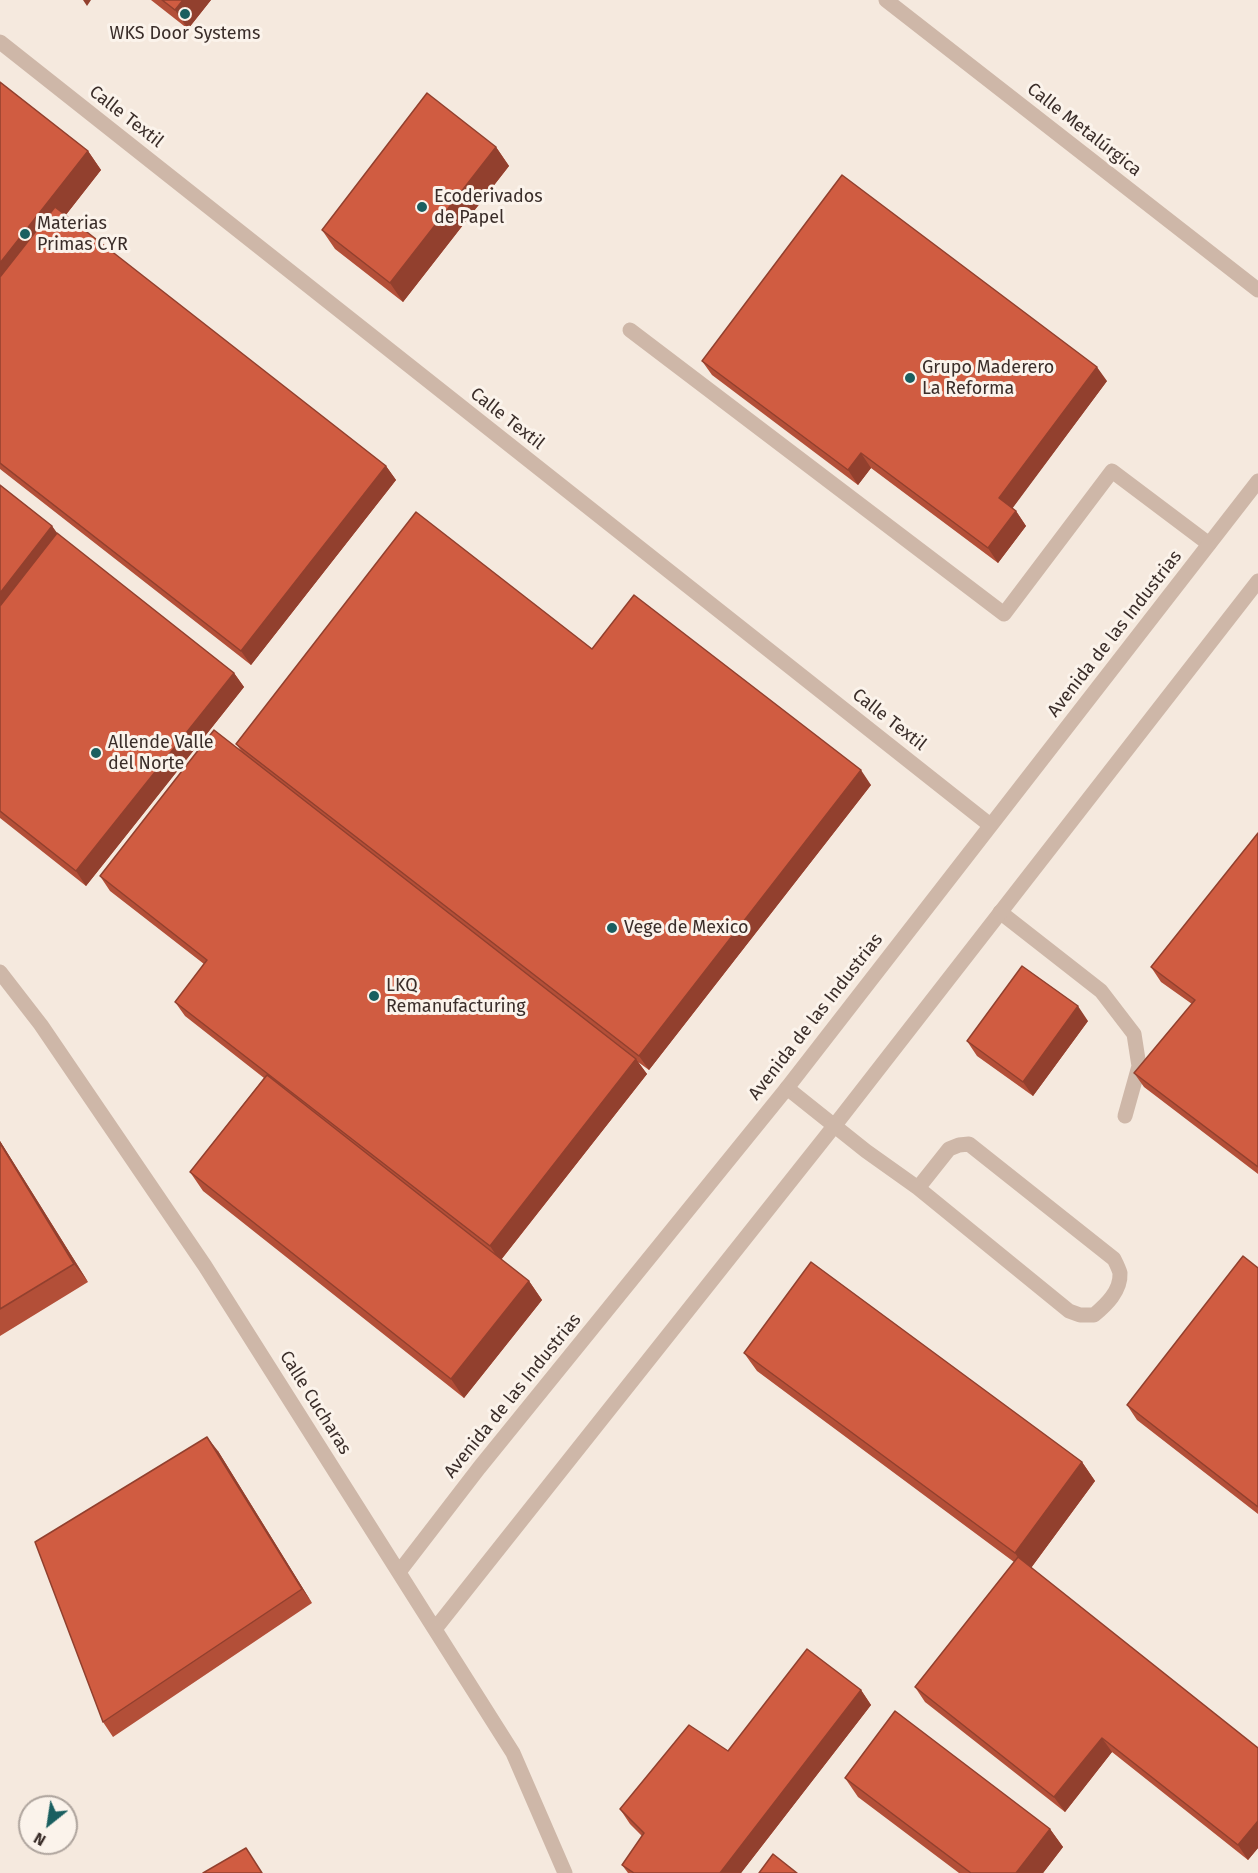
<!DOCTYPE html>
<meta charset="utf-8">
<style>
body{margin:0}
#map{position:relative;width:1258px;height:1873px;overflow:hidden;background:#f5e9de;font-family:"Fira Sans",sans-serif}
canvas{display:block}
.north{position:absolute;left:18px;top:1795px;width:60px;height:60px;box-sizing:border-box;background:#fbf3eb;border:2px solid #aea49d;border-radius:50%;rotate:210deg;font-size:16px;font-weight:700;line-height:24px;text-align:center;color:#3a2d29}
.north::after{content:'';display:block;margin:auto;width:21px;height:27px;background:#1a5f60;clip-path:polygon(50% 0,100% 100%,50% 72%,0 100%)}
</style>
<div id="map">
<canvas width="1258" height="1873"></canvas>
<div class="north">N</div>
</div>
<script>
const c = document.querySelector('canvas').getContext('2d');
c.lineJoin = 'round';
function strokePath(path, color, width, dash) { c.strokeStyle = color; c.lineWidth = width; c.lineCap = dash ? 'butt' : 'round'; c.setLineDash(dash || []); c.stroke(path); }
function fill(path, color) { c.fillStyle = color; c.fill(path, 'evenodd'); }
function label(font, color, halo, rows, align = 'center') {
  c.font = font + ' "Fira Sans",sans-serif'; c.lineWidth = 6; c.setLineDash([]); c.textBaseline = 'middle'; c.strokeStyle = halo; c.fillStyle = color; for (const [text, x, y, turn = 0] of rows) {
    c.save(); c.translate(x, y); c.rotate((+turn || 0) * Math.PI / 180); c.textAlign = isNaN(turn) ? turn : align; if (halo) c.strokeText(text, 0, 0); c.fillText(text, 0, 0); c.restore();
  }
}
strokePath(new Path2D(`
 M630,330l374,284 108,-143 97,73
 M1000,912l101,79 33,43 5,32 -14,50
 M787,1088l79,63 52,37 151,123 11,4h14c12,-10 27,-24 26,-42 -1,-4 -4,-10 -6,-14l-145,-115 -10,1 -10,4 -31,39`), '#ceb7a8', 15);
strokePath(new Path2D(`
 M886,0l372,290
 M0,42l990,783
 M0,972l41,53 164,241 308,487 52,120
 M399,1572l80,-104 308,-380 471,-607
 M435,1629l400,-504 423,-544`), '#ceb7a8', 15);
fill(new Path2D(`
 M151,0h60l-23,29z
 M0,82l88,69 13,19 -36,46 321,250 10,14 -145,185 -251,-196z
 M496,147l13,19 -106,136 -68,-53 -13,-19z
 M702,361l405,20 -95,127 4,3 10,15 -28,37 -127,-95 -13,17 -146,-110z
 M0,485l52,41 5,8 177,139 10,14 -158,199 -86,-68z
 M592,649l279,136 -222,285 -11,-8 9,12 -146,186 28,21 13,19 -78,98 -261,-207 -13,-19 74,-94 -79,-62 -10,-14 29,-38 -94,-73 -10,-15 142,-124 -6,-8z
 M1258,833v341l-114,-87 -10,-14 58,-69 -31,-22 -10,-15z
 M1088,1021l-55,75 -56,-40 -10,-15z
 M0,1141l88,141 -88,54z
 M1258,1268v246l-121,-94 -10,-15z
 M744,1353l338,109 13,19 -64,87 227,180v100l-10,12 -136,-108 -47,60 -140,-110 -10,-15 99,-125 -257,-191z
 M218,1451l94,152 -199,134 -10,-15z
 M861,1690l10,15 -130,168h-113l-6,-8 20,-29 -12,-12 -10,-15 108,-58z
 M845,1778l205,51 13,18 -20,26h-84l-101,-76z`), '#b34f38');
fill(new Path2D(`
 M83,0h8l-4,6z
 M183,0h28l-23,29 -13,-19z
 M496,147l13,19 -106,136 -13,-19z
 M88,151l13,19 -101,129v-36z
 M1097,367l10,14 -98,132 -10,-15z
 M861,453l10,15 -13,17 -10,-15z
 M386,466l10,14 -145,185 -10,-14z
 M1016,511l10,15 -28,37 -10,-15z
 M52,526l11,15 -63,79v-27z
 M234,673l10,14 -158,199 -10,-15z
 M861,770l10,15 -222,285 -10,-14z
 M1078,1006l10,15 -55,75 -10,-14z
 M636,1059l11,15 -147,187 -10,-15z
 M0,1141l88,141 -14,-18 -74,-121z
 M529,1281l13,19 -78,98 -13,-19z
 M207,1437l11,14 94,152 -10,-14z
 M1082,1462l13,19 -67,91 -13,-19z
 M861,1690l10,15 -130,168h-21z
 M1102,1738l10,14 -47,60 -11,-15z
 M1258,1821v27l-10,12 -10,-15z
 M1050,1829l13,18 -20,26h-27z`), '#92402e');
const building = new Path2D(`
 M162,0h21l-8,10z
 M0,82l88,69 -88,112z
 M427,93l69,54 -106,136 -68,-53z
 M842,175l255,192 -98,131 17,13 -28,37 -127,-95 -13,17 -146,-109z
 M55,207l331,259 -145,185 -241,-188v-186z
 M0,485l52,41 -52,67z
 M416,512l176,137 42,-54 227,175 -222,286 -403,-312z
 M57,533l177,140 -158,198 -76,-60v-205z
 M214,730l422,329 -146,187 -315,-244 32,-42 -107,-84z
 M1258,833v334l-124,-94 61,-73 -44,-33z
 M1022,966l56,40 -55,76 -56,-41z
 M267,1075l262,206 -78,98 -261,-207z
 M0,1143l74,121 -74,45z
 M1243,1256l15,12v239l-131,-102z
 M811,1262l271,200 -67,91 -271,-200z
 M207,1437l95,152 -199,133 -68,-180z
 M1018,1557l240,191v73l-20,24 -136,-107 -48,59 -139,-110z
 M807,1649l54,41 -141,183h-86l-12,-8 22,-32 -24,-24 69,-84 39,26z
 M895,1711l155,118 -34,44h-45l-126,-95z
 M246,1848l16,25h-59z
 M773,1854l24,19h-38z`);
fill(building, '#d05c41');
strokePath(building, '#92402e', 1.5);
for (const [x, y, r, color] of [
 [185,14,6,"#1a5f60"],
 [422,207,6,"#1a5f60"],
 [25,234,6,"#1a5f60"],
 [910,378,6,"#1a5f60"],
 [96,753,6,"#1a5f60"],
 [612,928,6,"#1a5f60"],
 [374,996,6,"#1a5f60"]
]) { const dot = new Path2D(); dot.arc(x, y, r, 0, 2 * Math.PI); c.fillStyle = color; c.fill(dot); strokePath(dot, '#fbf3eb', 2); }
label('18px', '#3a2d29', '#fbf3eb', [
 ["WKS Door Systems",185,34,"center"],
 ["Ecoderivados",434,197],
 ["de Papel",434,218],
 ["Materias",37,224],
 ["Primas CYR",37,245],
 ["Grupo Maderero",922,368],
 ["La Reforma",922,389],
 ["Allende Valle",108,743],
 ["del Norte",108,764],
 ["Vege de Mexico",624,928],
 ["LKQ",386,986],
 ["Remanufacturing",386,1007]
], 'left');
label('18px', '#3a2d29', '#fbf3eb', [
 ["Calle Textil",126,117,38],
 ["Calle Metalúrgica",1084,130,38],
 ["Calle Textil",507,419,38],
 ["Avenida de las Industrias",1115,634,-52],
 ["Calle Textil",889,720,38],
 ["Avenida de las Industrias",816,1017,-52],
 ["Avenida de las Industrias",513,1396,-51],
 ["Calle Cucharas",315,1403,58]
]);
</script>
